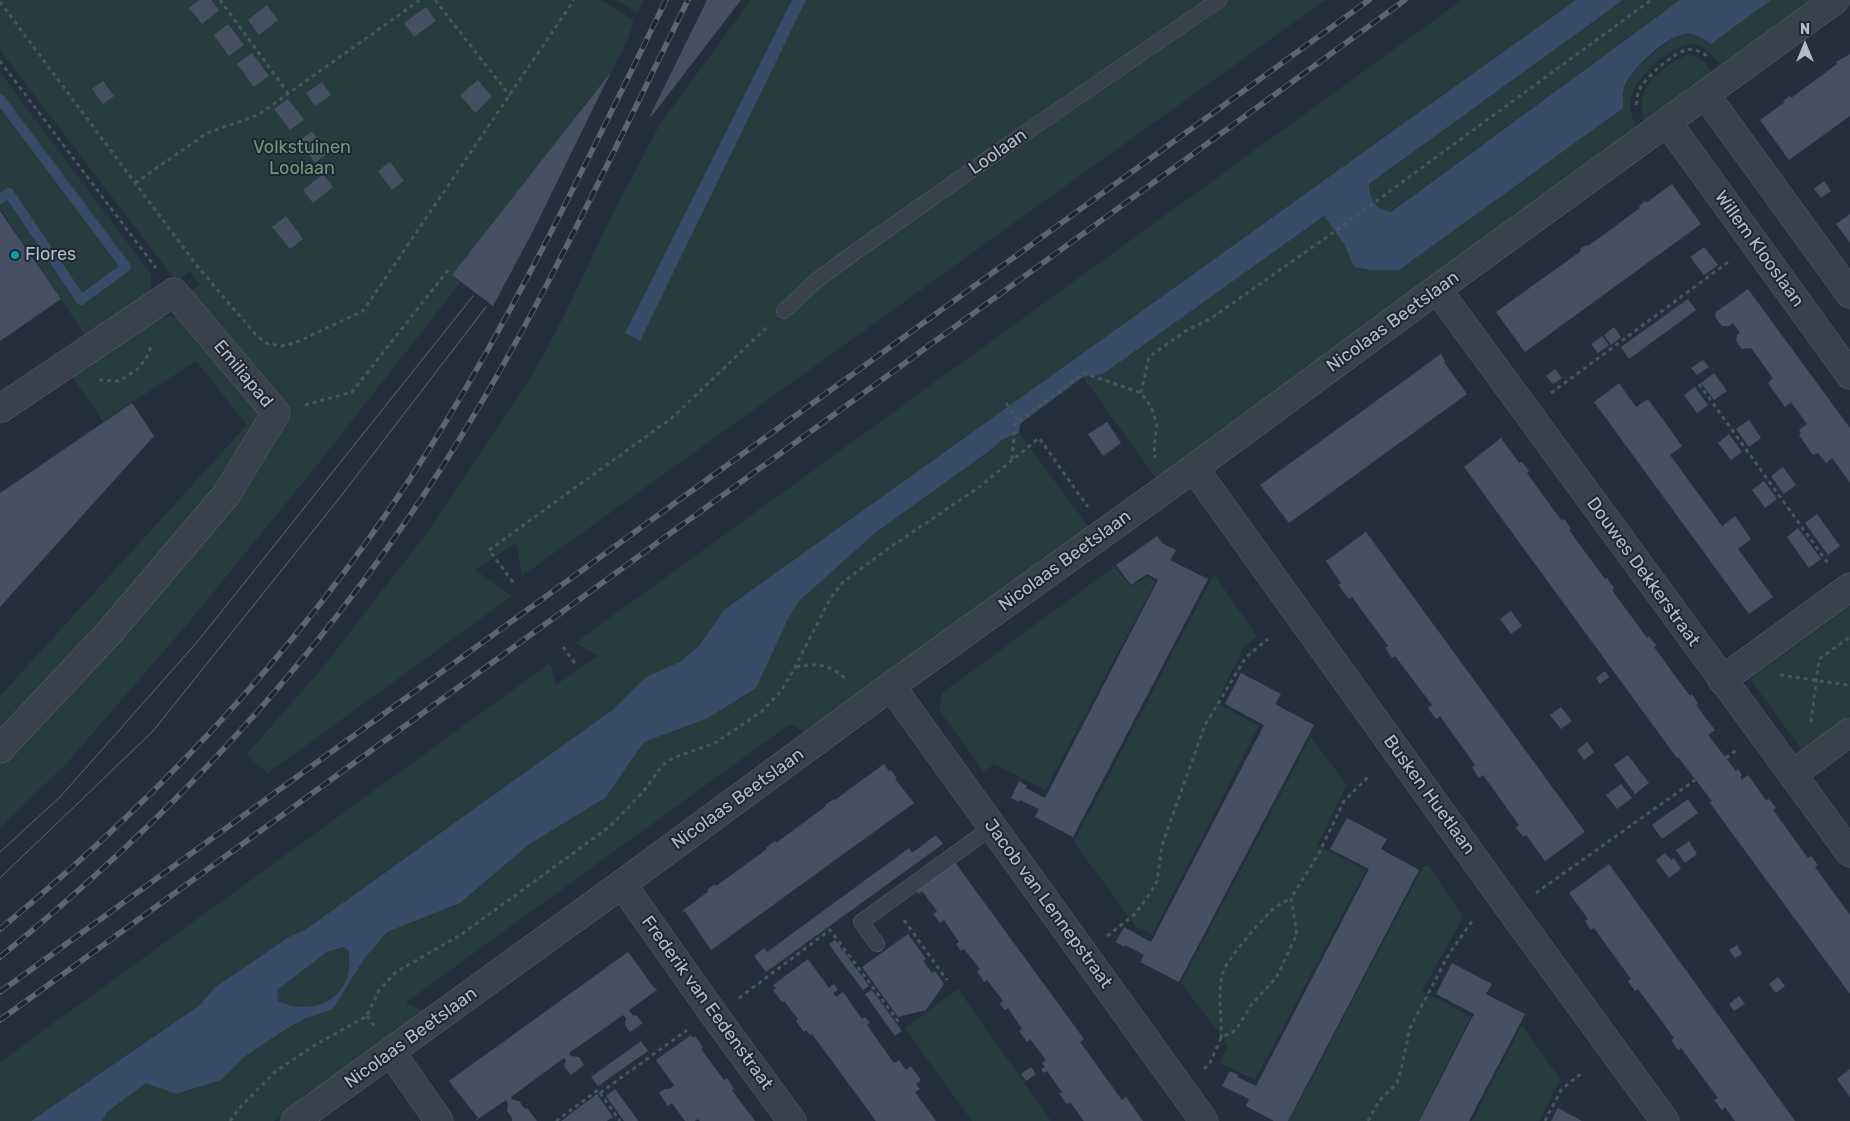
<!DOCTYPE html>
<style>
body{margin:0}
#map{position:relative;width:1850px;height:1121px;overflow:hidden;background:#242f3e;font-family:Rubik,sans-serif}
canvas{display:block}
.north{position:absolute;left:1780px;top:20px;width:50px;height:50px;-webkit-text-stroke:4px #1d2633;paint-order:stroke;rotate:0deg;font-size:14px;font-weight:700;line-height:20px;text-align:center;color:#b4bcc9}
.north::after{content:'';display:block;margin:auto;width:18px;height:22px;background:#b4bcc9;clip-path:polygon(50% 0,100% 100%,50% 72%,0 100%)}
</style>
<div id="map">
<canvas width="1850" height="1121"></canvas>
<div class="north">N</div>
</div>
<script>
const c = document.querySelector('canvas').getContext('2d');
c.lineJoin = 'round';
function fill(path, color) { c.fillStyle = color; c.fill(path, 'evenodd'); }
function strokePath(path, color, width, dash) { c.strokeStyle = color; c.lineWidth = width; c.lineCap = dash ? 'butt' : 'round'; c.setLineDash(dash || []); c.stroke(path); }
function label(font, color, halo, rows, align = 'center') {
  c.font = font + ' Rubik,sans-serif'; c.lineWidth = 4; c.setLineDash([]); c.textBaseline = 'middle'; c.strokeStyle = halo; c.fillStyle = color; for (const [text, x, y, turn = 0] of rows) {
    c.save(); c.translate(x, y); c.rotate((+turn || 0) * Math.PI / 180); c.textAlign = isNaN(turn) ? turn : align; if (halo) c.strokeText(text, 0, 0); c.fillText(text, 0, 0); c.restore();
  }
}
fill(new Path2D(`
 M0,0h600l34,20 -5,17 -16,32 -160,206 8,7 -147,187 -125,153 -122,141 -67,65v-72l231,-260 59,-77 -104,-124 14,-10 -10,-13 -14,9 -176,-231z
 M616,0h28l-7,13z
 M751,0h41l-167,333 15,7 166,-340h519l-803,576 -6,-33 -41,27 37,26 -244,177 -22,-18 77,-88 106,-137 104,-156 31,-58 46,-97 50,-95z
 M1462,0h114l-852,610 -25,36 -19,17 -34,14 -35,34 -306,219 -16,7 -75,51 -14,17 -169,116h-31v-59l550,-399 6,22 41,-29 -22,-13z
 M1623,0h57l-290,212c-17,-4 -19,-12 -21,-28z
 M1771,0h45l-92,68c-8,-8 -16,-20 -27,-23 -23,-5 -60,31 -66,52 -3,12 2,23 7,34l-480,350 -75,-104 20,-3 222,-159 19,29 10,23 18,3 251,-172c2,-25 20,-37 39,-51 6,-5 13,-11 20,-13 11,-2 21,4 29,10z
 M1687,55c14,-1 20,10 27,20l-68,49c-9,-26 -3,-39 18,-55 7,-6 14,-10 23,-14z
 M0,72l151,202v11l-2,10 -62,43 -87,-130z
 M171,316l18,9 78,89 -16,14v9l-19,35 -232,265v-41l247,-271 -51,-64 -93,60 -33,-47 84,-55z
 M1019,433l72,97 -281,204 -20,-10 -385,279 22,9 -153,109h-172l5,-9 39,-29 30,11 45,-14 23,-23 39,-26 21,-12 29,-10 31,-50 23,-27 73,-29 68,-58 77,-47 39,-56 64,-24 48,-30 32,-69 10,-17 77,-69 114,-82 14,-12z
 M1115,566l15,21 17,-11 9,5 -111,209 -51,-26 -10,8 -45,-62 3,-17z
 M1214,574l43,62 -13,11 -28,56 43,23 -107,209 -16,-8 -62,-85z
 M1850,606v109l-48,35 -52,-71z
 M1311,737l36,48 -30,61 49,24 -111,210 -35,-17 8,-18 -47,-62z
 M1428,864l35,53 -41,74 49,25 -53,105h-129l134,-254z
 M344,947l5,4c0,8 1,16 -1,23 -8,33 -44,40 -70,27l-2,-11 51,-38z
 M958,989l93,132h-79l-67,-93z
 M1522,1025l38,54 -21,42h-67z`), '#263c3f');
fill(new Path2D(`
 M792,0h14l-166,341 -15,-8z
 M1576,0h47l-254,184c1,15 6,25 22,28l289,-212h91l-60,44c-6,-4 -13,-9 -21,-10 -19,-3 -58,34 -65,51 -3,7 -2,15 -2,23l-224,162h-27l-18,-3 -10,-23 -20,-28 -221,158 -20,3 -63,47 -1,9 -16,6 -14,12 -114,82 -77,69 -10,17 -32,69 -48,30 -64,24 -39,56 -77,47 -68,58 -73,29 -23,27 -31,50 -29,10 -21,12 -39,26 -23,23 -45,14 -30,-11 -39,29 -5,9h-71l169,-116 14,-17 75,-51 16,-7 306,-219 35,-34 34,-15 19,-16 25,-36zM343,947l6,4c0,8 1,16 -1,23 -8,32 -44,40 -70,27l-1,-11 50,-38z`), '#394c67');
strokePath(new Path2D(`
 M0,99l126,168 -45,33 -72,-107 -9,6`), '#394c67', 10);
fill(new Path2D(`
 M199,0h12l8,10 -17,14 -13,-16z
 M707,0h34l-90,117 -1,-1z
 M267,5l11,15 -19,15 -11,-15z
 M426,7l10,14 -22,16 -10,-14z
 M228,24l16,21 -15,11 -15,-21z
 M252,53l17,23 -15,11 -17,-23z
 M1850,54v62l-61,44 -29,-40 25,-18 -2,-1 7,-5 1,2 46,-34 -1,-2z
 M611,72l-78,159 -40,75 -41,-31z
 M478,80l14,17 -17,16 -15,-18z
 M103,81l11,15 -11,8 -11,-15z
 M322,82l9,13 -16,11 -9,-13z
 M288,99l16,21 -14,10 -16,-21z
 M312,131l16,22 -13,10 -16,-22z
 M390,162l14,19 -12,9 -14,-19z
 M323,174l10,13 -20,16 -10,-13z
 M1824,181l7,10 -10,7 -7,-9z
 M1672,184l29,40 -176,128 -29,-40 85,-61 -1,-2 6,-4 2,1 52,-38 -1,-2 6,-5 1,2z
 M0,211l61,88 -61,42z
 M1850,214v29l-14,-19z
 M286,216l17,23 -13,10 -18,-22z
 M1704,247l14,18 -14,10 -14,-18z
 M1748,289l102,139v55l-18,-25 -6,5 -8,-10 -5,2 -14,-20 2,-2 -2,-3 8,-6 -16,-22 -6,5 -17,-24 5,-5 -22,-30 -9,1 -6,-8 1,-6 3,-2 -7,-10 -4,3h-7l-7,-9 1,-5z
 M1688,299l8,11 -67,49 -8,-12z
 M1614,327l7,10 -10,8 -7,-10z
 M1602,336l7,9 -11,8 -7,-9z
 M1441,354l4,7 -1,1 23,32 -178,129 -29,-38z
 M1703,360l6,7 -12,8 -6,-7z
 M1555,369l7,9 -9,6 -7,-8z
 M1714,373l13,18 -13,9 -13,-17z
 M1619,383l17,24 12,-8 34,47 -12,9 52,71 13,-10 16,23 -13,10 35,48 -24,17 -155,-212z
 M1695,387l13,18 -11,8 -13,-18z
 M132,403l22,33 -154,171v-114z
 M1749,420l12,18 -12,9 -13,-18z
 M1107,422l14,21 -18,13 -15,-22z
 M1729,434l13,18 -11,8 -13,-17z
 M1501,438l18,25 3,-1 7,9 -2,2 18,25 17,23 2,-2 7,10 -2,1 36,49 2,-1 7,10 -2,2 35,48 2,-2 7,9 -2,2 36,49 2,-2 6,10 -2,1 19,25 -7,5 28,36 2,-2 4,6 -2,2 2,3 6,-5 18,25 3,-1 7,9 -3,2 35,48 3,-2 7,9 -3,2 35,48v79l-140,-191 2,-2 -34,-44 -1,1 -213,-291z
 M1783,467l13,18 -12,9 -13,-18z
 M1764,481l13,18 -12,9 -13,-18z
 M1817,514l23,32 -12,9 -23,-32z
 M1798,528l23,31 -12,9 -22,-31z
 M1366,532l219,300 -40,29 -19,-26 -3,2 -7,-9 3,-3 -36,-50 -4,3 -7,-11 3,-2 -35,-49 -4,3 -8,-11 4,-3 -37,-49 -3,2 -7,-10 3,-2 -36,-49 -3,2 -11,-14 3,-2 -15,-22z
 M1157,536l5,7 14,7 -6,10 38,19 -135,258 -38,-20 4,-8 -19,-9 -1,2 -8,-4 8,-17 8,5 -1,2 19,10 113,-218 -11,-6 -16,11 -15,-20z
 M1511,611l11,15 -11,8 -11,-15z
 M1605,671l4,6 -9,7 -4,-6z
 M1241,673l40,21 -6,10 39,21 -135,257 -39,-20 4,-7 -19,-10 -1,2 -8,-5 8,-15 27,15 113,-217 -39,-21z
 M1561,707l11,14 -11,8 -11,-14z
 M1587,742l7,10 -10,8 -7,-10z
 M1628,755l21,28 -14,11 -21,-29z
 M884,764l5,7 2,-1 6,8 -2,1 19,24 -203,147 -26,-39 -1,1 -2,-1 27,-20 -2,-1 8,-6 1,2 51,-37 -1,-1 9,-7 1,2 50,-37 -1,-1 9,-6 1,1z
 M1621,784l11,14 -15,11 -11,-14z
 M1688,799l10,14 -36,26 -10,-14z
 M1347,818l40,21 -6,10 38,21 -131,251h-14l-28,-15 3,-7 -27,-13 8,-15 8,4 -1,2 19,9 113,-217 -39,-20z
 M936,835l7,9 -177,128 -12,-16 10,-8 3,4 142,-104 3,5z
 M1689,841l8,13 -12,9 -9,-13z
 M1665,853l6,7 3,-2 7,11 -12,9 -13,-18z
 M954,861l130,178 -4,3 42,58 4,-3 17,24h-59l-14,-19 -3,2 -8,-10 3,-2 -15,-21 -3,2 -3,-4 4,-2 -3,-4 4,-3 -16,-21 -3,3 -8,-11 3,-2 -14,-21 -3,2 -2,-2 -3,-4 3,-3 -16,-21 -3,2 -7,-11 3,-2 -16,-20 -3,2 -5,-7 3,-2 -15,-22 -4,3 -7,-9 4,-3 -15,-20 -4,3 -4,-5z
 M1609,864l131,181 55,76h-60l-10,-14 -3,3 -8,-10 4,-2 -37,-50 -3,2 -7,-10 3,-2 -36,-49 -3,2 -7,-10 3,-2 -37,-51 -3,2 -6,-9 3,-2 -19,-26z
 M908,934l18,25 -3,2 9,12 3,-2 9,13 -18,26 -28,7 -36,-50z
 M835,940l12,16 22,30 -6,4 -22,-29 -12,-17z
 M1737,945l5,9 -7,4 -6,-8z
 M628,952l27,37 1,-1 1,2 -28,20 3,5 5,1 6,7 -13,9 -5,-7 1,-7 -3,-3 -54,38 2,3 8,1 5,8 -13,10 -7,-9 2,-6 -2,-2 -53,39 2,3 6,1 6,8 2,-1 10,13h-25v-3l-5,-7 1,-7 -2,-4 -31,21 3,-3 -29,-37z
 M808,959l21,29 5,-4 4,6 -5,3 3,4 7,-5 19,27 3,-2 5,6 -3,2 27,38 5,-3 7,10 5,-4 10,14 -5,4 4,5 -5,3 21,29h-60l-64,-87 -2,1 -4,-5 -2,2 -8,-11 2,-2 -14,-18 -2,1 -9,-12 3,-1 -3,-4z
 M1452,963l40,21 -6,10 39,20 -56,107h-50l55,-107 -38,-20z
 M1778,977l7,9 -9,7 -7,-9z
 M872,990l30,41 -7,5 -30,-42z
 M1739,996l6,8 -11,7 -5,-7z
 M691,1035l2,3 2,-2 8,11 -2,2 23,31 3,-2 7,11 -2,1 2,3 21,28h-55l-2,-2 -3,2h-10l-13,-18 -4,3 -9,-13 6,-4h5l4,-4 -18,-25z
 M641,1041l7,10 -50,35 -7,-9z
 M1031,1067l5,7 -10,7 -5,-7z
 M1850,1069v28l-13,-18z
 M615,1089l22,30 1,2h-14l-18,-25z
 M597,1094l16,23 -6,4h-46z
 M1558,1108l2,1 22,12h-31z`), '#455162');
const lane = new Path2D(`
 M784,311l33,-31 41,-30 151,-106 210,-144
 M877,944l-16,-22 131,-95`);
const street = new Path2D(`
 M1705,94l145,200
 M1667,122l183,253
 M1437,289l413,564
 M0,409l174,-117 102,121 -50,82 -118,139 -108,115
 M1194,468l317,442 154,211
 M1722,680l128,-93
 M891,686l313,435
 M1793,774l57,-42
 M622,884l93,132 77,105
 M391,1052l48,69
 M295,1121l327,-237 269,-198 303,-218 243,-179 398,-289`);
strokePath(lane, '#565f6c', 16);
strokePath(street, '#565f6c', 29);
strokePath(new Path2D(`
 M220,0l68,93
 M435,0l75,96
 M0,2l198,265 58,68 10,8 15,3 14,-3 68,-32 211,-311
 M0,61l156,207
 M1636,105c1,-5 1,-10 3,-15 6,-12 34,-37 47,-40 8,-2 15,2 21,6
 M135,183l72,-50 51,-18 162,-115
 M99,380l20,1 19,-12 9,-12 4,-11
 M1699,384l130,181
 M1141,393l8,-36 38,-27 23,-11 124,-87 317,-232
 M1551,393l180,-133
 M1006,403l13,19
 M305,405l47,-13 97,-123
 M1012,459l3,-35 69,-51 57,20 10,14 6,18 -3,21 1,12
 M513,582l-24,-32 184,-133 94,-90
 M563,647l13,18
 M796,667c22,-4 34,-3 51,13
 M1780,675l68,10 2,-1
 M1811,722l8,-63 31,-22
 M1726,758l12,-9
 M1536,893l159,-113
 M904,920l43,60
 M1107,936l26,-20 14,-18 10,-17 5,-36 43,-120 41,-68 22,-18
 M739,998l91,-68 71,95
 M367,1016l8,11
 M1221,1038c1,-21 -4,-46 2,-66 4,-13 37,-50 48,-61 5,-5 13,-9 20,-13
 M1204,1069l5,-4 12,-27 15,-8 15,-25 25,-27 21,-44 -6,-36 28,-45 25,-52 24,-24
 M600,1093l20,28
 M230,1121l12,-16 33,-33 40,-27 52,-29 12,-26 17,-18 66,-38 147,-107 34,-35 19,-26 11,-8 42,-15 46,-31 21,-22 13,-23 35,-68 13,-17 46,-34 89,-60 61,-50 49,69
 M556,1121l42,-31 2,3 87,-63
 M1368,1121l11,-20 18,-18 5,-18 8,-37 39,-74 24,-34
 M1545,1121l16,-31 22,-18`), '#44595c', 3, [4, 4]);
strokePath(lane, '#38414e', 15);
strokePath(street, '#38414e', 28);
strokePath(new Path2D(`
 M0,852l60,-55 138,-156 275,-345
 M0,878l153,-147 188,-235 145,-189`), '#5a6575', 1);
const rail = new Path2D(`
 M0,929c168,-138 315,-298 431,-483 89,-143 161,-295 235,-446
 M0,957c171,-139 313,-292 433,-476 99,-152 175,-319 255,-481
 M0,992l1369,-992
 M0,1020l1405,-1020`);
strokePath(rail, '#5a6575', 5.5);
strokePath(rail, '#1d2633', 4, [11]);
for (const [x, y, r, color] of [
 [15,255,5,"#0f9aa8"]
]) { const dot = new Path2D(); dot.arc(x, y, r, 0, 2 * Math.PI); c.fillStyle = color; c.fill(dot); strokePath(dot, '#1d2633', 2); }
label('18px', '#6b9a76', '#1d2633', [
 ["Volkstuinen",302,148],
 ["Loolaan",302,169]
]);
label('18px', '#b4bcc9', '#1d2633', [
 ["Loolaan",998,152,-35],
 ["Willem Klooslaan",1759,249,54],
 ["Nicolaas Beetslaan",1393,322,-36],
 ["Emiliapad",243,374,50],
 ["Nicolaas Beetslaan",1065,561,-36],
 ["Douwes Dekkerstraat",1643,572,54],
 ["Busken Huetlaan",1429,795,54],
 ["Nicolaas Beetslaan",738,799,-36],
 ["Jacob van Lennepstraat",1048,904,54],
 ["Frederik van Eedenstraat",707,1003,54],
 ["Nicolaas Beetslaan",411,1038,-36]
]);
label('18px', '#b4bcc9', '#1d2633', [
 ["Flores",25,255]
], 'left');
</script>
